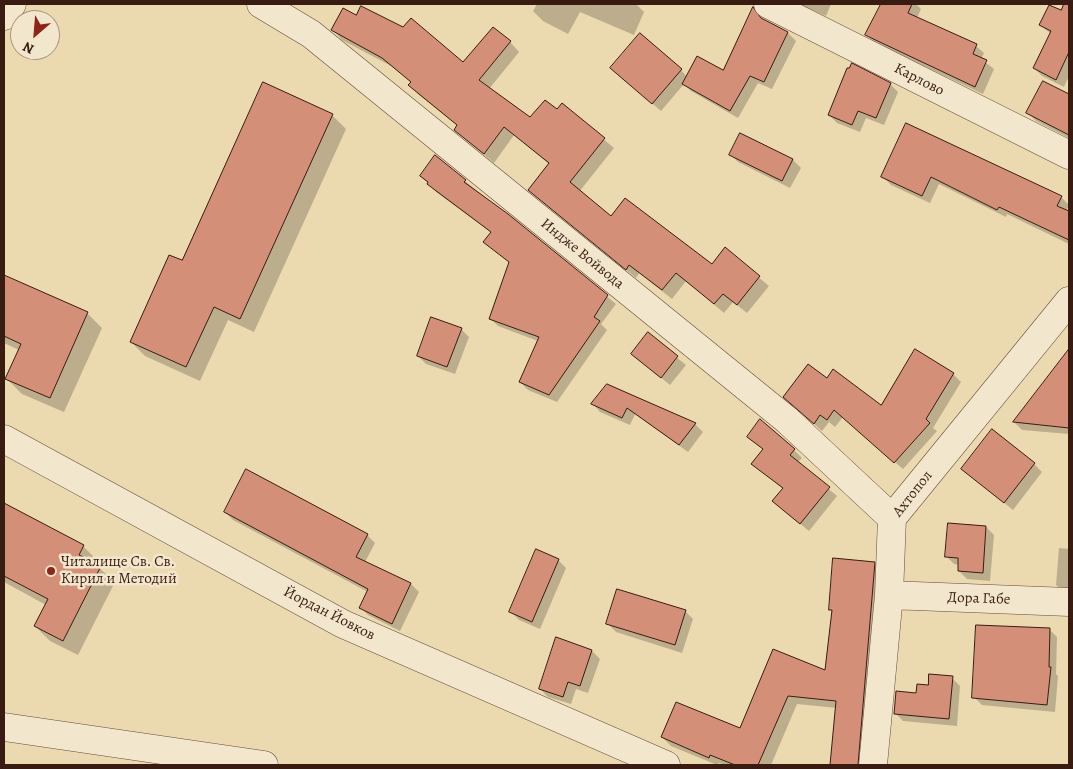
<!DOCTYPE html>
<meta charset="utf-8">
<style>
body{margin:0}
#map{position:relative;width:1073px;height:769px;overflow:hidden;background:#ebd9b0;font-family:Alegreya,serif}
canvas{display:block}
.frame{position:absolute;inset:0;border:5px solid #381c11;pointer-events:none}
.north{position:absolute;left:10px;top:10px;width:50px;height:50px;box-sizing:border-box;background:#f2e6cc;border:1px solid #a89581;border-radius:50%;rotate:207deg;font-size:14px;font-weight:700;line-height:20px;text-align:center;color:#381c11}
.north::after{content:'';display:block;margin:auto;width:18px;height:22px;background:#8f2418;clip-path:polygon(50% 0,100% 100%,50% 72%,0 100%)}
</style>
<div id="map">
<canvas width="1073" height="769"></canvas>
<div class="frame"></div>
<div class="north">N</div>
</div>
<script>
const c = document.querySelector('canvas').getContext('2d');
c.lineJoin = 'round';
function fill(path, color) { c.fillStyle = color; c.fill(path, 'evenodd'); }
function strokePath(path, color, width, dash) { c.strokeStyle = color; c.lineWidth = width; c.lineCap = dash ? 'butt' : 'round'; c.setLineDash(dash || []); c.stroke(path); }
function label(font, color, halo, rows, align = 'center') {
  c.font = font + ' Alegreya,serif'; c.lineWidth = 5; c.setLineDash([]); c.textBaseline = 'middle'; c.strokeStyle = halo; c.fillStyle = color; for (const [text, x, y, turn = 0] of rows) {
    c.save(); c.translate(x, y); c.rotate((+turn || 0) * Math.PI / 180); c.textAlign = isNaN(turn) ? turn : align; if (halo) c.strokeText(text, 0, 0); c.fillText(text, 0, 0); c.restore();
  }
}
fill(new Path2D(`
 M537,4h99l8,8 -10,23 -54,-23 -12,22 -25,-13 -10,-10z
 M798,4h33l-5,12z
 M882,4h34l5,5 -4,9 59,28 8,7 -3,6 13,10 -11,25 -108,-51 -8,-8z
 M1049,6l20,10v60l-5,11 -22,-11 -8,-8 17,-34 -11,-9z
 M753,9l11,12 24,12 8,8 -24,48 -14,-6 -20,35 -47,-27 -7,-7 -23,27 -41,-35 61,-6 6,7 37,-5z
 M333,30l130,34 47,-22 9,10 -30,37 42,30 26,-8 5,-6 52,43 -35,44 33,26 100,48 13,-17 44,37 -22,27 -14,-11 -9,11 -38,-32 -14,18 -33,-26 -3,5 -107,-89 20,-25 -35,-29 -20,28 -29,-24 -10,-10 3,-3 -39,-31 -9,-10 2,-2 -19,-16 -51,-27z
 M1043,82l26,13v43l-33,-17 -8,-8z
 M890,84l8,8 -14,33 -18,-7 -6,14 -23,-9 -8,-8z
 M332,115l14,14 -92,203 -26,-12 -28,61 -55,-25 -14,-14 51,-81z
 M906,125l155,72 8,8 -3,6 3,2v31l-62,-30 -1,3 -67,-33 -9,19 -39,-18 -8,-8z
 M741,134l52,26 8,8 -11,20 -52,-26 -7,-7z
 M421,175l44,6 151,123 -15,20 6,6 -50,72 -29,-12 -8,-8 18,-41 -40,-15 -8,-8 20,-55 -25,-21 7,-9 -56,-41z
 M4,276l83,37 15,15 -38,84 -42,-18 -15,-15 12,-29 -15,-7z
 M461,329l8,8 -14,37 -29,-10 -8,-8z
 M648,334l38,31 -16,20 -38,-31z
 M1069,351v83l-47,-4 -8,-8z
 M953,374l8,8 -28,46 4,3 -34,38 -60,-52 -8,10 -6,-5 -7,9 -30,-27 35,-24 54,27z
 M607,386l88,38 8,8 -15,20 -53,-38 -5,11 -30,-13 -7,-8z
 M748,437l46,13 8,8 -5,5 40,33 -28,35 -27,-22 1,-20 -30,-25 11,-14z
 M1034,464l8,8 -29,38 -50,-41z
 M4,504l79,42 15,15 -2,4 19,17 -37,73 -28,-14 -15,-15 11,-21 -42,-23z
 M225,512l142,23 8,8 -10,19 46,22 8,8 -19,39 -32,-16 -8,-8 8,-15 -135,-72z
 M986,527l8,8 -4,46 -23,-2 -8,-8v-6l-5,-1 -8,-8z
 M1059,548l10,1v45l-5,-1 -8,-8z
 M558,560l8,8 -26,61 -21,-9 -8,-8z
 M874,563l9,9 -16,193h-36l6,-57 -40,-4 -26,61h-46l-6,-2 -2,2 -46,-19 -9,-9 78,-7 34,-79 52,21 7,-61 -3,-2z
 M685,611l8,8 -11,34 -66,-21 -8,-8z
 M1049,629l8,8 -1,37 2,2 -3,36 -73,-7 -8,-8z
 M557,639l35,12 8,8 -12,34 -12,-4 -5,15 -23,-7 -8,-8z
 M952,678l8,8 -3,40 -54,-5 -8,-8 22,-19z`), '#0003');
const building = new Path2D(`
 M881,4h31l-4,9 69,31 -4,10 14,6 -12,27 -110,-52z
 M1064,4h5v48l-13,28 -23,-12 18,-37 -12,-6 10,-20 12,5z
 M361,6l42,21 8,-9 52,44 30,-35 18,14 -32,39 51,37 15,-17 12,9 5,-6 43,35 -35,44 41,34 14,-18 87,66 13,-17 35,29 -23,29 -14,-11 -9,10 -38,-31 -14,17 -33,-25 -3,5 -98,-80 21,-27 -45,-36 -20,27 -30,-24 3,-5 -49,-40 3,-3 -29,-24 -51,-28 12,-22 13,7z
 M753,7l8,11 27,14 -24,50 -14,-6 -20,35 -48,-27 15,-28 26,14z
 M640,33l42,36 -30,35 -42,-36z
 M852,63l39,20 -15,35 -18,-7 -6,14 -24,-10 19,-47h2z
 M1043,81l26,13v41l-43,-22z
 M263,82l70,32 -93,205 -26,-12 -28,60 -56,-25 39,-87 13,5z
 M906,123l156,73 -5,10 12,5v29l-70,-33 -2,3 -66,-33 -9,19 -41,-19z
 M740,133l53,26 -11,22 -53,-26z
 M435,155l31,25 -2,2 44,32 100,81 -14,22 6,4 -51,74 -30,-13 20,-45 -50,-18 20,-57 -26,-20 8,-10 -64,-48 1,-2 -8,-6z
 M4,275l84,37 -38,86 -45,-19 16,-35 -17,-8z
 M431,317l31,11 -15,39 -30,-11z
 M648,332l30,24 -17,22 -30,-24z
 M915,349l39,24 -28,46 4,4 -36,40 -60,-53 -7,10 -7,-5 -6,9 -31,-27 25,-33 19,14 6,-9 48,36z
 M1069,349v79l-56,-6z
 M607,384l25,11 64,28 -17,22 -52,-37 -5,10 -31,-14z
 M760,419l35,30 -5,6 40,32 -30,37 -28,-23 11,-13 -32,-24 12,-15 -16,-12z
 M992,429l43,34 -31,40 -43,-34z
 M246,469l122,65 -12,23 55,26 -19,41 -33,-16 9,-19 -144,-77z
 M4,503l80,42 -5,10 22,11 -38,75 -29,-15 14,-27 -44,-23z
 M948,523l38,3 -3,47 -25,-2v-13l-13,-1z
 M536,549l23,10 -27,63 -23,-10z
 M833,558l42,4 -17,203h-28l6,-64 -48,-5 -30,69h-23l-25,-10 -1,3 -48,-21 15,-35 64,26 33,-79 52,21 7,-60h-3z
 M617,589l69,21 -11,35 -69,-21z
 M976,625l74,3 -1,39h2l-4,38 -75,-7z
 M556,637l36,13 -12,36 -12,-4 -5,15 -24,-8z
 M929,674l24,2 -4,43 -55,-5 2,-23 20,2 1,-9 11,1z`);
fill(building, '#d48f79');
strokePath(building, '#381c11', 1);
const minor = new Path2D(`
 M261,4l50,30 476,386 105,98
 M768,4l301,151
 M4,16l8,-12
 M4,439l339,185 323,141
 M889,595l180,7
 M4,727l260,38
 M873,765l16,-170 3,-77 177,-217`);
strokePath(minor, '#654b39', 29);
strokePath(minor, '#f2e6cc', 28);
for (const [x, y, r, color] of [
 [51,571,5,"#8f2418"]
]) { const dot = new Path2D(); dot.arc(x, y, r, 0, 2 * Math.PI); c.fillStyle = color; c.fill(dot); strokePath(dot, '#f2e6cc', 2); }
label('15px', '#381c11', '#f2e6cc', [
 ["Карлово",919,80,27],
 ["Индже Войвода",582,254,39],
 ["Ахтопол",913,494,-52],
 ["Дора Габе",979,599,2],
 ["Йордан Йовков",329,614,27]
]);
label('15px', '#381c11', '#f2e6cc', [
 ["Читалище Св. Св.",61,562],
 ["Кирил и Методий",61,579]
], 'left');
</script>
